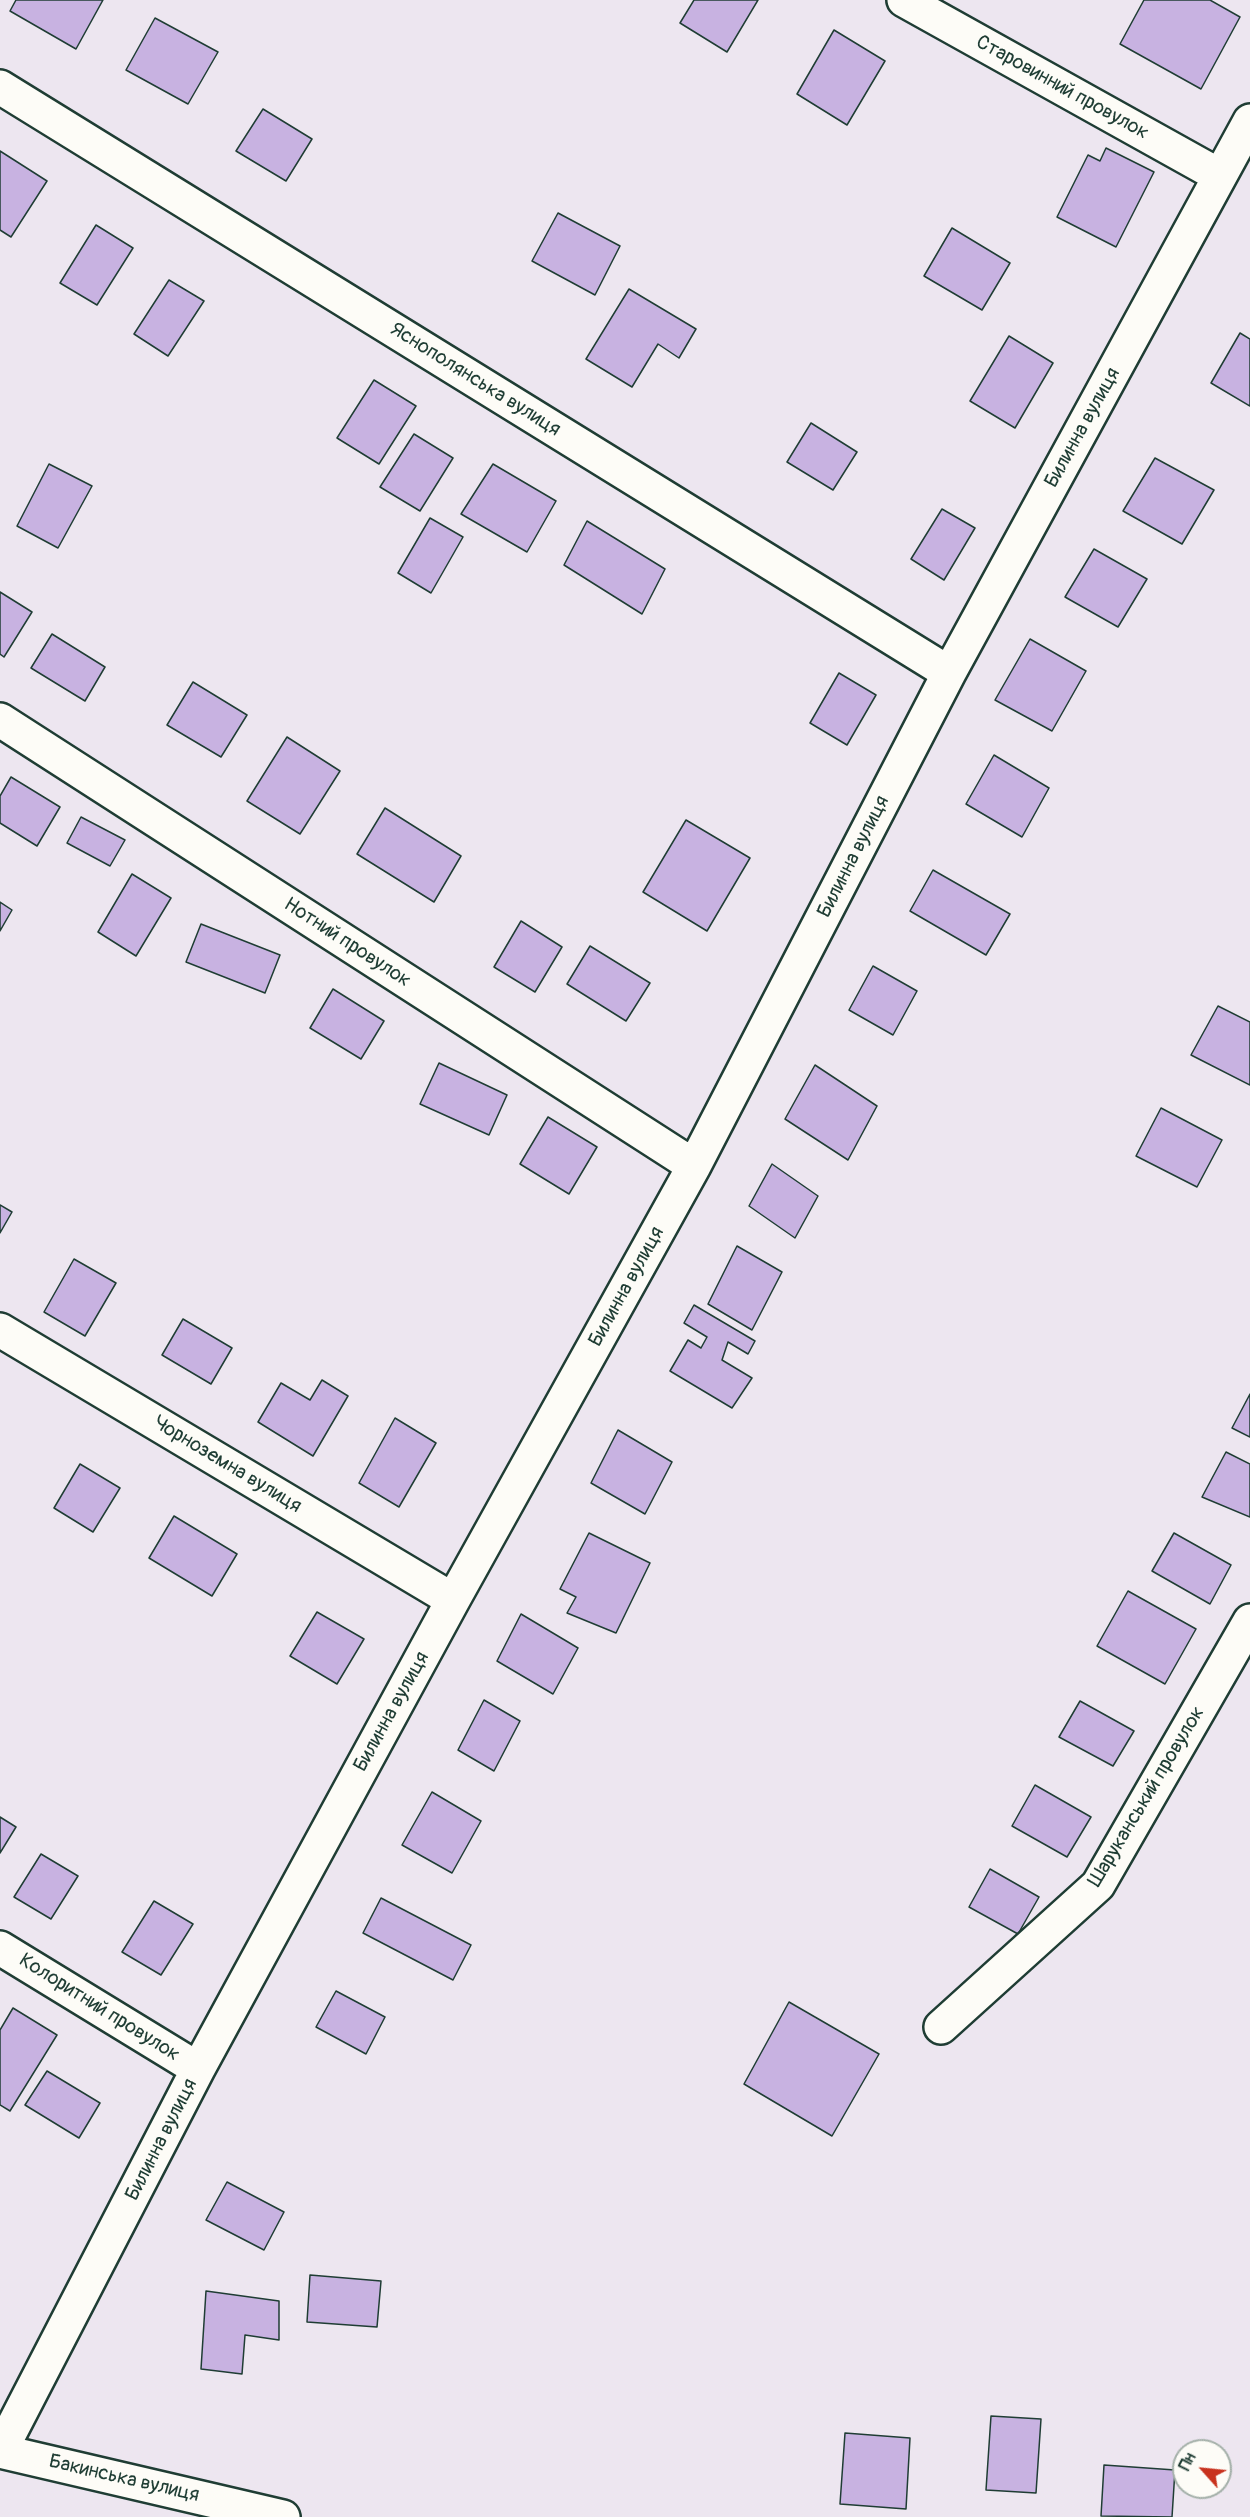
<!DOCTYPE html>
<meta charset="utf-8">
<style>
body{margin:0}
#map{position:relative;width:1250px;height:2517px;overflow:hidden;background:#ede6f0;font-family:Pangolin,sans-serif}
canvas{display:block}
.north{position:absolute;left:1172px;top:2439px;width:60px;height:60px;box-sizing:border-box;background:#fdfcf7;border:2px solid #a4b0a9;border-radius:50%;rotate:297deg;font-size:16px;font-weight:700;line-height:24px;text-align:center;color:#1f3d34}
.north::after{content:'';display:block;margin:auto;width:21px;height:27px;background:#c8321e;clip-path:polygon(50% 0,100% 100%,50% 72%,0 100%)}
</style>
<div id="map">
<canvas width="1250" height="2517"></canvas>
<div class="north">Пн</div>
</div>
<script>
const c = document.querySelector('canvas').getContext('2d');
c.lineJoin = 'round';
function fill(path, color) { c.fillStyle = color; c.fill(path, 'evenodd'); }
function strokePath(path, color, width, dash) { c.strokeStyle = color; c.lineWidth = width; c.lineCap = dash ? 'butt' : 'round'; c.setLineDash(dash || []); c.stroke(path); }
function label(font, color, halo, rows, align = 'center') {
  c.font = font + ' Pangolin,sans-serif'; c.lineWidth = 4.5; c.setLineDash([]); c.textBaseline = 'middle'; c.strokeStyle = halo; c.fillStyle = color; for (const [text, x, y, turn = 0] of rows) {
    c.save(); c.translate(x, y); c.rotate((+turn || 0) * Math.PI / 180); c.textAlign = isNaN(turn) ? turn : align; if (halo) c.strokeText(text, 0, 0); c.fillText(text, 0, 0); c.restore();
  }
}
const building = new Path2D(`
 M16,0h87l-27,49 -66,-38z
 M694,0h64l-31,52 -47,-29z
 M1144,0h66l30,17 -39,72 -81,-45z
 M155,18l63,34 -30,52 -62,-34z
 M834,30l51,31 -38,64 -50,-31z
 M263,109l49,30 -26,42 -50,-30z
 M1106,148l48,24 -38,75 -59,-30 31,-62 12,6z
 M0,151l47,30 -36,56 -11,-7z
 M558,213l62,33 -25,49 -63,-34z
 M96,225l37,23 -36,57 -37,-22z
 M952,228l58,35 -28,47 -58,-34z
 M169,280l35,21 -36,55 -34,-22z
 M629,289l67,40 -17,29 -21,-14 -26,43 -46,-28z
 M1240,333l10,6v67l-39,-23z
 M1009,336l44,27 -38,65 -45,-27z
 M374,380l42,26 -37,58 -42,-26z
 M811,423l46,29 -24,38 -46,-28z
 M414,434l39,24 -33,53 -40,-24z
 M1155,458l59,32 -32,54 -59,-33z
 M49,464l43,22 -34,62 -41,-22z
 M493,464l63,37 -29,51 -66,-38z
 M942,509l33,19 -31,52 -33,-21z
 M430,518l33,19 -32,56 -33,-20z
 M587,521l78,48 -23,45 -78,-49z
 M1094,549l53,30 -29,48 -53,-30z
 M0,592l32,20 -28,45 -4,-3z
 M52,634l53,33 -20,34 -54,-33z
 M1030,639l56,32 -34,60 -57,-31z
 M839,673l37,22 -29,50 -37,-22z
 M193,682l54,33 -26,42 -54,-32z
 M287,737l53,34 -40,63 -53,-33z
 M994,755l55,33 -27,49 -56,-33z
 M11,777l49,30 -23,39 -37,-23v-27z
 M385,808l76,48 -27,46 -77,-48z
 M81,817l44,23 -15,26 -43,-23z
 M686,820l64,38 -43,73 -64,-39z
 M933,870l77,44 -24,41 -76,-44z
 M132,874l39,24 -35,58 -38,-24z
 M0,902l12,8 -12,21z
 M521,921l41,26 -27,45 -41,-25z
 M201,924l79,31 -15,38 -79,-31z
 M590,946l60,37 -24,38 -59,-37z
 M873,966l44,25 -24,44 -44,-25z
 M333,989l51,32 -23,38 -51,-31z
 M1218,1006l32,16v63l-59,-30z
 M439,1063l68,32 -18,40 -69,-31z
 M815,1065l62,41 -29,54 -63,-41z
 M1161,1108l61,32 -25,47 -61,-31z
 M548,1117l49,30 -28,47 -49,-30z
 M772,1164l46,32 -23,42 -46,-32z
 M0,1205l12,7 -12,21z
 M737,1246l45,26 -30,58 -44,-26z
 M74,1259l42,24 -31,53 -41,-24z
 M694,1305l61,36 -7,13 -20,-12 -6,18 30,18 -20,30 -62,-37 18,-31 13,8 6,-11 -23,-14z
 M183,1319l49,29 -21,36 -49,-29z
 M322,1380l26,16 -35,60 -55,-34 23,-39 29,17z
 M1250,1394v43l-18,-9z
 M395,1418l41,25 -37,64 -40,-24z
 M618,1430l54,32 -27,52 -54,-31z
 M1226,1452l24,12v53l-48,-20z
 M80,1464l40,24 -27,44 -39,-24z
 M174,1516l63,38 -25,42 -63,-38z
 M589,1533l61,30 -34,70 -49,-20 9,-16 -16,-8z
 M1174,1533l57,32 -21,39 -58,-33z
 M1128,1591l68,38 -31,55 -68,-38z
 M317,1612l47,27 -27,45 -47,-28z
 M521,1614l57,34 -25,46 -56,-33z
 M484,1700l36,21 -26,50 -36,-21z
 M1080,1701l54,30 -21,35 -54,-29z
 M1035,1785l56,32 -24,40 -55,-31z
 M432,1792l49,29 -29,52 -50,-28z
 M0,1817l16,10 -16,26z
 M41,1854l37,22 -27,43 -37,-22z
 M990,1869l49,28 -21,37 -49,-27z
 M381,1898l90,47 -18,35 -90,-47z
 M154,1901l39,23 -32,51 -39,-23z
 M336,1991l49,26 -19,37 -50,-27z
 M789,2002l90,52 -47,82 -88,-52z
 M13,2008l44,27 -47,76 -10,-6v-75z
 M47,2071l53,32 -21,35 -54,-33z
 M227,2182l57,30 -20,38 -58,-30z
 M310,2275l71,6 -4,46 -70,-5z
 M206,2291l73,10v39l-34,-5 -3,39 -41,-5z
 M991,2416l50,3 -5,74 -50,-3z
 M845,2433l65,5 -4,71 -66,-5z
 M1104,2465l71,5 -3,47 -71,-1z`);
fill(building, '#c8b2e1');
strokePath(building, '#1f3d34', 1.5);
const street = new Path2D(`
 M904,0l316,176
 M0,87l949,586
 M0,720l694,446
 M0,1330l453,270
 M0,1948l198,121
 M941,2027l157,-142 152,-264
 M1,2450l197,-381 255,-469 241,-434 255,-493 301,-552
 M0,2451l283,66`);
strokePath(street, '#1f3d34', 38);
strokePath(street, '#fdfcf7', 33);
label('20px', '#1f3d34', '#fdfcf7', [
 ["Старовинний провулок",1062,88,29],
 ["Яснополянська вулиця",475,380,32],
 ["Билинна вулиця",1083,428,-61],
 ["Билинна вулиця",854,857,-63],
 ["Нотний провулок",347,943,33],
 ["Билинна вулиця",627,1287,-61],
 ["Чорноземна вулиця",227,1465,31],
 ["Билинна вулиця",392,1712,-61],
 ["Шаруканський провулок",1147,1797,-59],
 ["Колоритний провулок",99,2008,32],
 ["Билинна вулиця",162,2140,-63],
 ["Бакинська вулиця",124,2479,13]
]);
</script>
